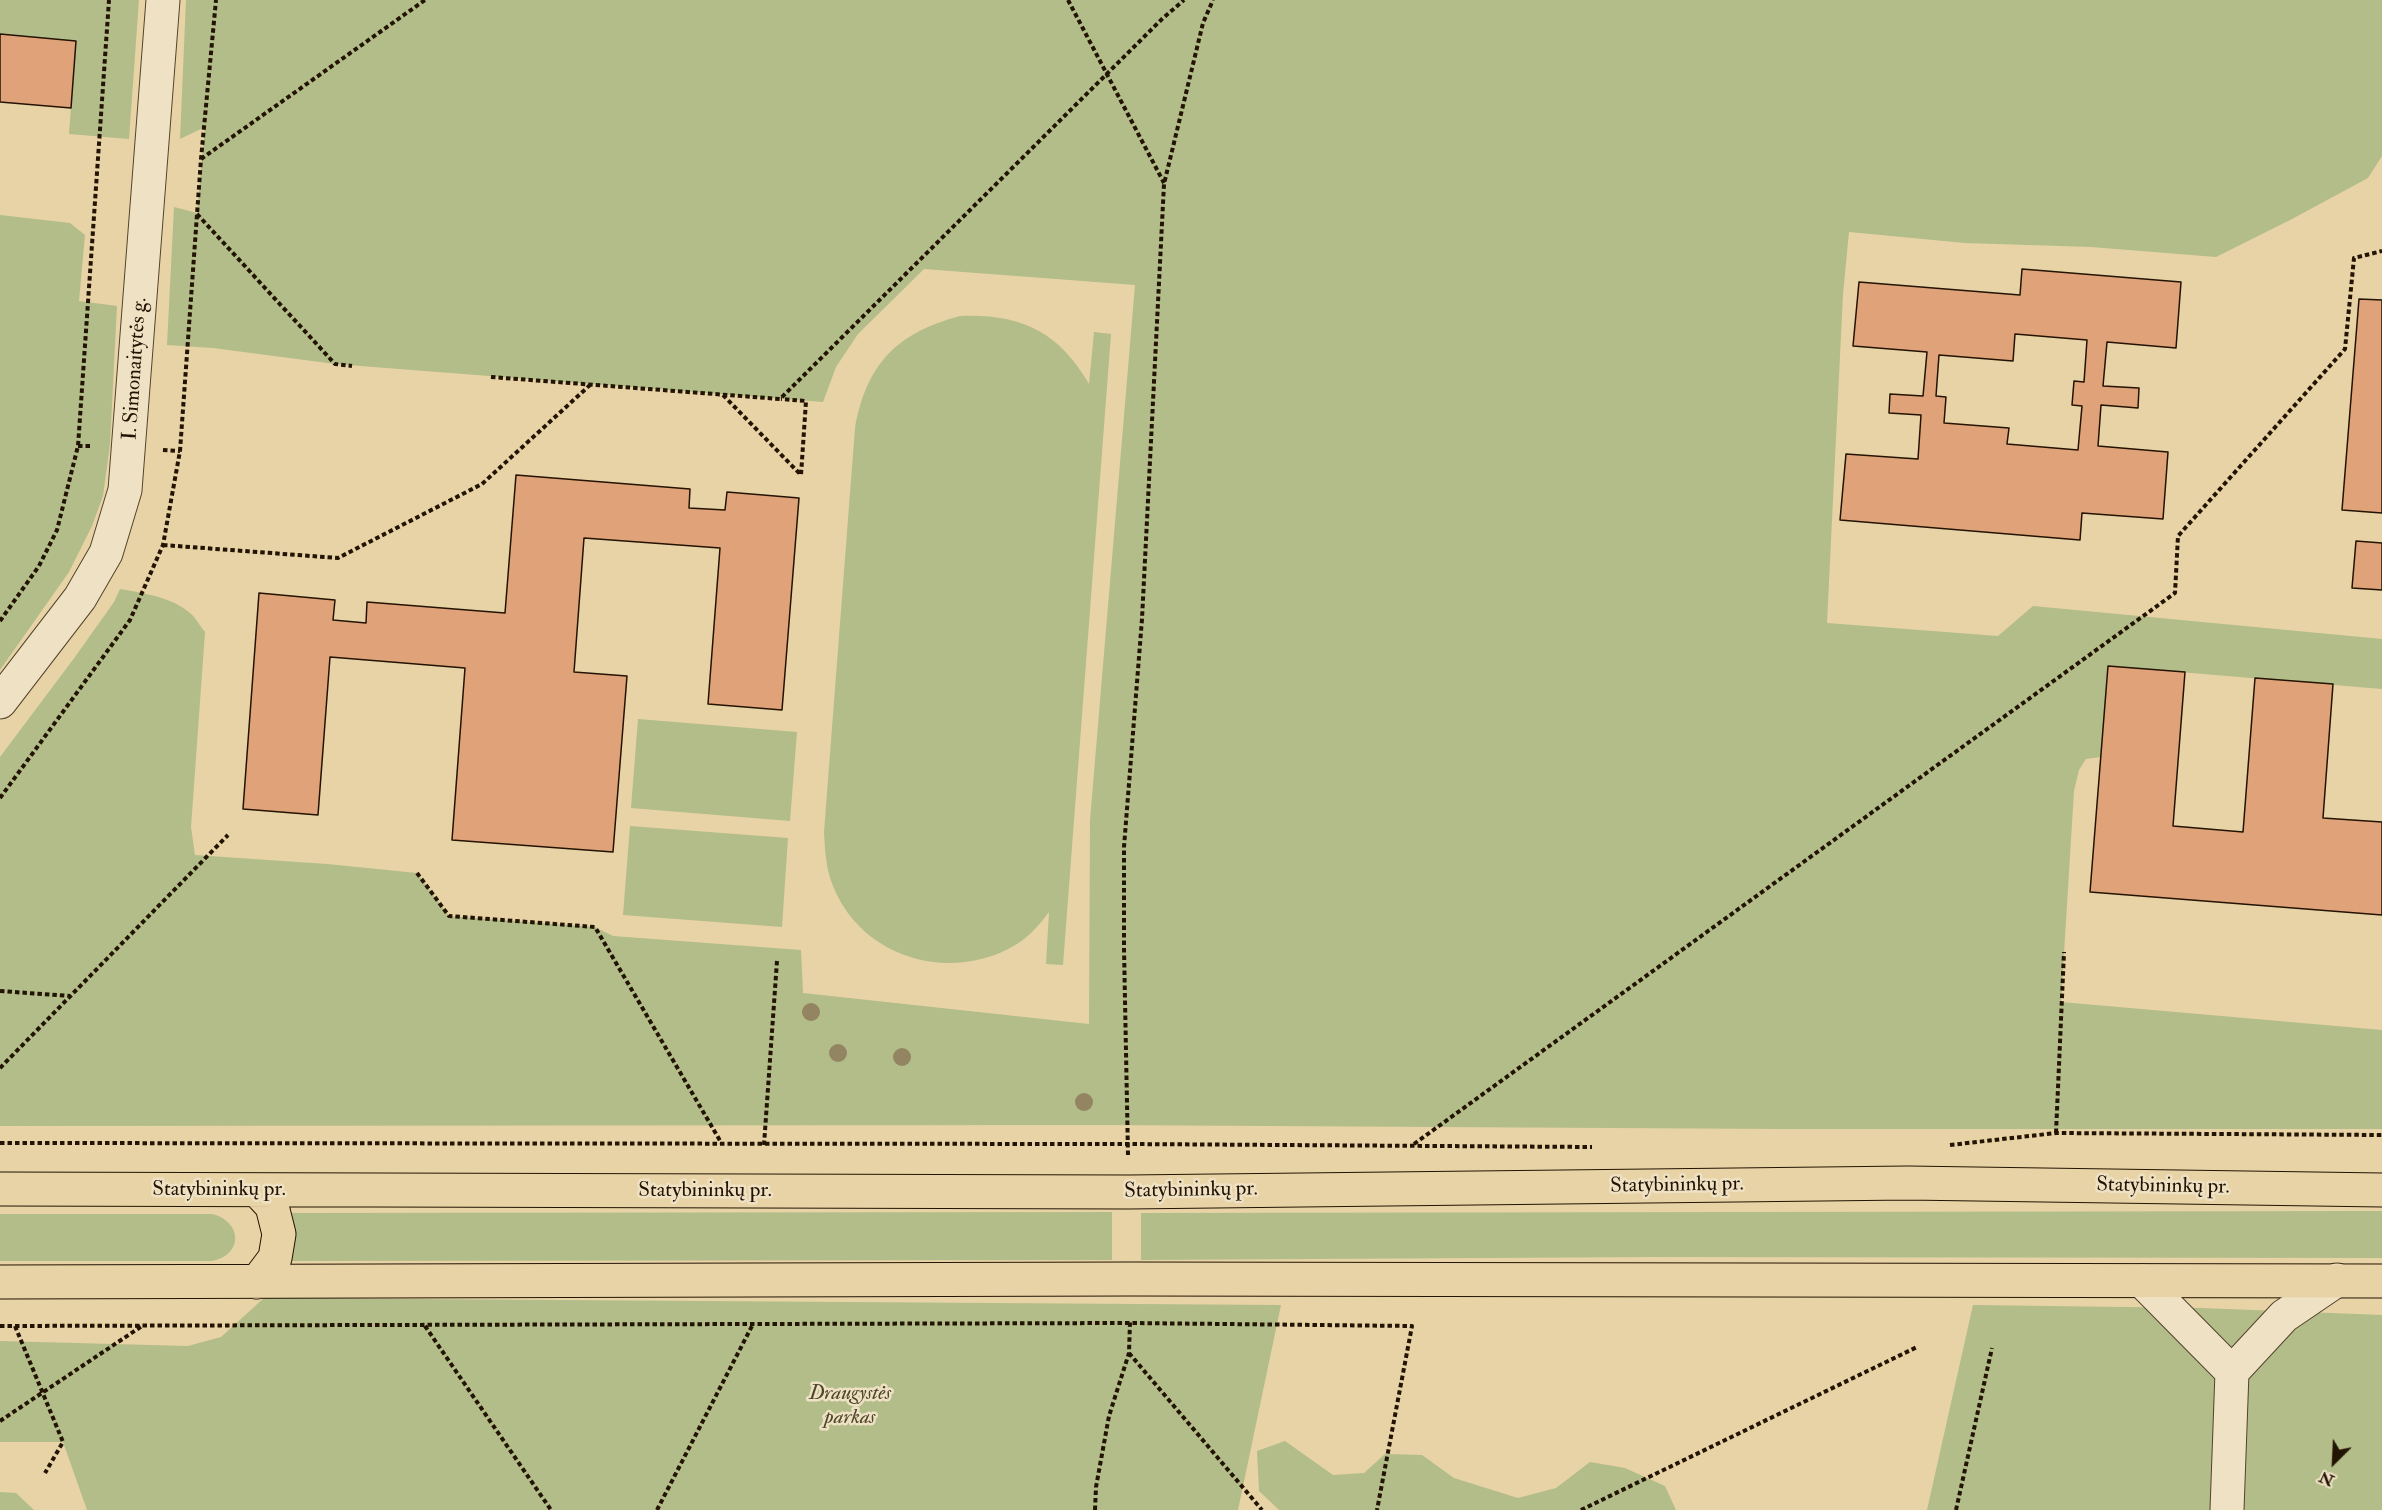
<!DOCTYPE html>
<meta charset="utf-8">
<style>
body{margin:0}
#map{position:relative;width:2382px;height:1510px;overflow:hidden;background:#e7d3a5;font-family:"IM FELL Double Pica",serif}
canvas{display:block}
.north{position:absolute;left:2304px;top:1432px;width:60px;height:60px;-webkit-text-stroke:4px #efe2c4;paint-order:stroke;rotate:204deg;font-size:16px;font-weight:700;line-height:24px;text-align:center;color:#231303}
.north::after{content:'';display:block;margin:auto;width:21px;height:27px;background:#231303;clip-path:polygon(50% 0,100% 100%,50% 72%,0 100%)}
</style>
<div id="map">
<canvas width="2382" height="1510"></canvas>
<div class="north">N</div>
</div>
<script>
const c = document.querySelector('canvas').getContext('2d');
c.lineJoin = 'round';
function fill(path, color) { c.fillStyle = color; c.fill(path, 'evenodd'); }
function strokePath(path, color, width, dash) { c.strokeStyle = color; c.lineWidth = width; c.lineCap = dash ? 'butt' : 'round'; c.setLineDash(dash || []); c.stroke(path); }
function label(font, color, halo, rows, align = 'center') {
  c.font = font + ' "IM FELL Double Pica",serif'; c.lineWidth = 5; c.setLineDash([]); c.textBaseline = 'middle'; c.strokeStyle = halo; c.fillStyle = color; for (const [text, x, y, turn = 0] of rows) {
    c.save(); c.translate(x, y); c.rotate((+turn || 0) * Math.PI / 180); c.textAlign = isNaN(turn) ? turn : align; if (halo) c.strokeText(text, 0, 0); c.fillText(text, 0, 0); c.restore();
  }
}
fill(new Path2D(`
 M0,0h139l-10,139 -60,-5 7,-93 -76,-7z
 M186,0h2196v156l-14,22 -76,41 -76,38 -125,-10 -126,-4 -116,-11 -6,62 -16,329 171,13 35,-30 349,33v50l-274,-23 -7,91 -15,2 -7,11 -5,21 -13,211 321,28v99h-599l-685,-4 -1098,1v-369l75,-100 39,-55 6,-13c23,4 52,8 70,24 6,5 10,13 15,19l-14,195 4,28 132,9 90,9 32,43 146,11 18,9 188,14 2,43 286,31 1,-204 45,-535 -211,-16 -66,65 -22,33 -13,35 -488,-38 -122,-16 -46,-3 7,-138 23,6 8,-86 -25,12z
 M0,215l70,8 15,12 -6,66 38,5 -7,138 -7,52 -11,30 -23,46 -69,98z
 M960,316c61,-2 98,15 129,68l5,-52 17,2 -48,631 -17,-1 3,-52c-9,12 -19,24 -32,32 -65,40 -155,15 -184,-58 -7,-17 -8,-35 -9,-54l31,-404c12,-65 42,-95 105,-112z
 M638,719l159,13 -7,89 -159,-13z
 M630,826l158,12 -6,89 -159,-12z
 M2382,1211v47l-728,-1 -513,3v-47z
 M1112,1212v48l-827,1v-48z
 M0,1214h212c30,7 32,41 0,47h-212z
 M264,1298l1017,7 -43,205h-1151l-24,-68h-63v-101l188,5 33,-9z
 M1973,1305l228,3 181,7v195h-455z
 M1285,1441l48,34 31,-2 21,-19 37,1 32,23 64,20 38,-10 34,-26 35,6 40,18 11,24h-397l-20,-19 -2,-40z
 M0,1492l16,1 18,17h-34z`), '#b2bd89');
const building = new Path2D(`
 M0,34l76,7 -5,67 -71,-6z
 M2022,269l159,13 -5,66 -69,-6 -4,44 36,2 -1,20 -37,-3 -3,41 70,6 -5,67 -81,-6 -2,27 -240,-20 6,-66 72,5 3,-44 -32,-2 1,-19 33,2 4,-44 -74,-6 6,-64 161,13zM2015,334l72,6 -3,42 -10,-1 -2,24 10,1 -4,44 -71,-6 2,-16 -65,-5 2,-26 -10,-1 3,-41 74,6z
 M2359,299l23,1v213l-40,-3z
 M516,475l174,14 -1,19 36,2 2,-18 72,6 -17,212 -74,-6 12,-156 -136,-10 -10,134 53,4 -14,176 -161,-12 13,-172 -135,-11 -12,158 -75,-6 16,-216 76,7 -2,20 33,3 1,-21 138,11z
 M2356,541l26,2v47l-30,-2z
 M2108,666l77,6 -12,154 70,6 12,-154 78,6 -10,134 59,4v93l-292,-23z`);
fill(building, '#e0a278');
strokePath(building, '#231303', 1.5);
const minor = new Path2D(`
 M0,702l80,-104 26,-45 19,-63 38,-490
 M2142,1281l90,91
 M2227,1510l5,-138 52,-56 53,-36`);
const major = new Path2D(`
 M0,1189l1129,3 779,-9 474,7
 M0,1282l1130,-3 1252,2
 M257,1282l18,-24 4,-24 -7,-28 -15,-16`);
strokePath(minor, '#54432c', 35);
strokePath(major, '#231303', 35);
strokePath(new Path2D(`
 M1068,0l96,183
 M201,159l224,-159
 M197,214l138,150 17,2
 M491,377l289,22 382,-380 22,-19
 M723,395l78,80 5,-74 -25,-2
 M78,446h14
 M163,450l17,1
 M163,545l175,13 144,-74 108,-99
 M0,621l39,-55 18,-36 21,-84 31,-446
 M0,798l130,-178 33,-75 17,-94 21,-292 15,-159
 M417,873l32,43 146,11 127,217
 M0,991l70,5
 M0,1068l228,-233
 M2056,1133l8,-181
 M0,1143l1128,1 464,3
 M1414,1144l761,-551 3,-57 167,-187 9,-91 28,-7
 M764,1145l13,-184
 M1950,1145l106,-12 326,2
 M1128,1155l-4,-207v-101l18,-228 22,-435 39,-161 10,-23
 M0,1326l1130,-3 282,3 -35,184
 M15,1326l48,116 -18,31
 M425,1326l126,184
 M1129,1353l133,157
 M0,1421l142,-95
 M657,1510l96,-186
 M1095,1510l1,-23 13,-71 20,-63 1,-31
 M1581,1510l336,-163
 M1956,1510l36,-162`), '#231303', 4, [4.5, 3]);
strokePath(minor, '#efe2c4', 33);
strokePath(major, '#e7d3a5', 33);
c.fillStyle = '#938562';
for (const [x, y] of [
 [811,1012],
 [838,1053],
 [902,1057],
 [1084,1102]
]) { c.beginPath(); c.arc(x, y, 9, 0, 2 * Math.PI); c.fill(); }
label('21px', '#231303', '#efe2c4', [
 ["I. Simonaitytės g.",136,369,-86],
 ["Statybininkų pr.",1677,1186,-1],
 ["Statybininkų pr.",2163,1187,1],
 ["Statybininkų pr.",219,1190],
 ["Statybininkų pr.",705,1191],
 ["Statybininkų pr.",1191,1191,-1]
]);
label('italic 21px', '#4e462b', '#efe2c4', [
 ["Draugystės",850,1394],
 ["parkas",850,1418]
]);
</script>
